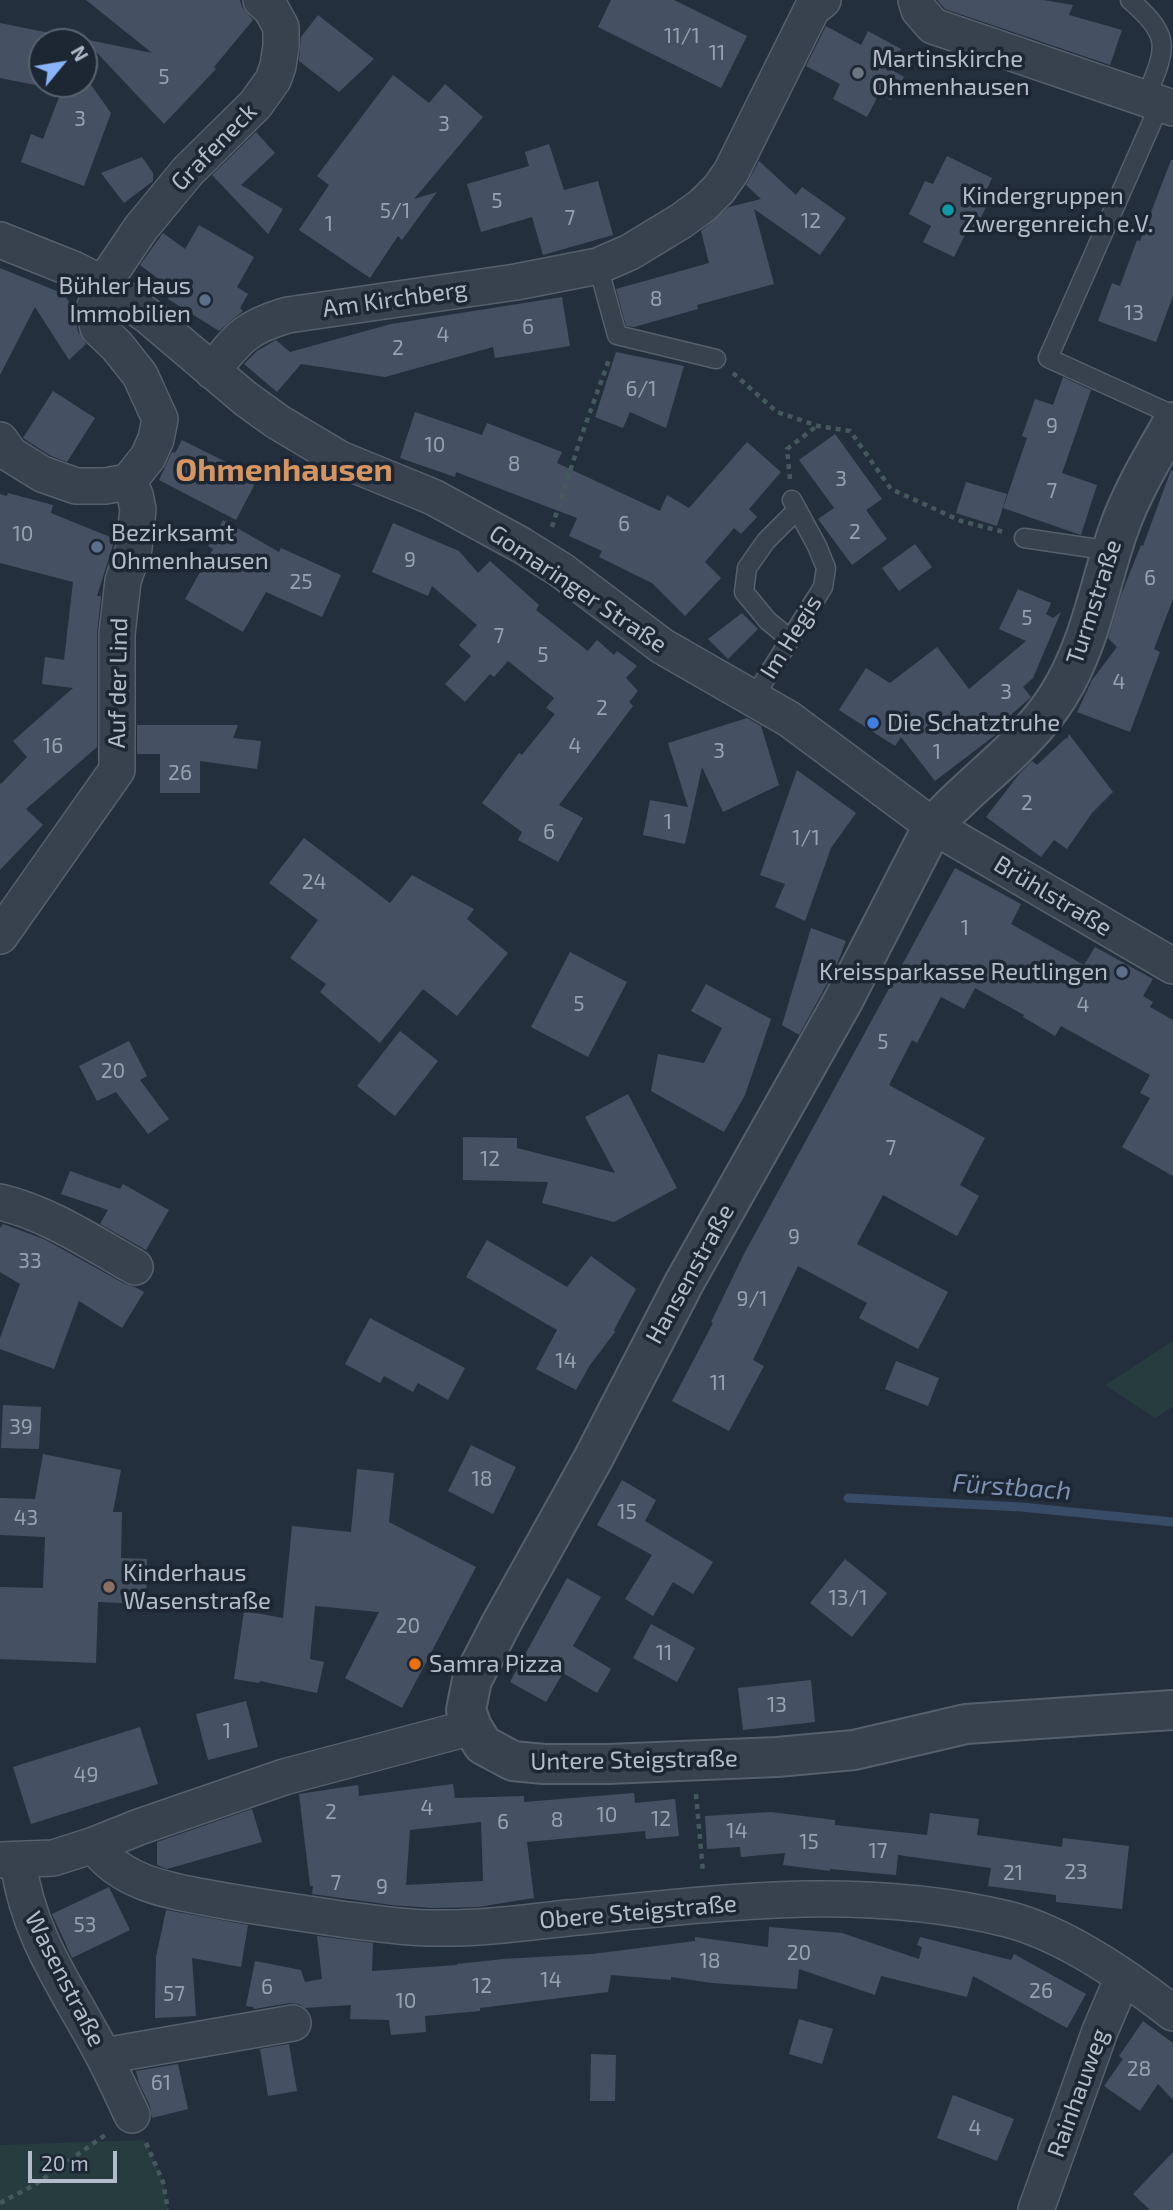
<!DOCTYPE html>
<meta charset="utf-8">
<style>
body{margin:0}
#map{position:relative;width:1173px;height:2210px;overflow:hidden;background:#242f3e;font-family:"Exo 2",sans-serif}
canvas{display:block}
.north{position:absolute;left:28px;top:28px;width:70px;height:70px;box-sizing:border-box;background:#1d2633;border:2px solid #59626f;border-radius:50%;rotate:60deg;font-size:19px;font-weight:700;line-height:28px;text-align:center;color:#b4bcc9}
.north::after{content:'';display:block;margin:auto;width:24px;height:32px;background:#8ab4f8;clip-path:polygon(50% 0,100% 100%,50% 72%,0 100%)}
.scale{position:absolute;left:28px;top:2151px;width:89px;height:32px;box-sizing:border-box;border:4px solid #b4bcc9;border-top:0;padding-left:9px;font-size:21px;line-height:24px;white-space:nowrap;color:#b4bcc9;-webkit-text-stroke:5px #1d2633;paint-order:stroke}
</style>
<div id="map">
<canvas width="1173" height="2210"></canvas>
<div class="north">N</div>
<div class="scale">20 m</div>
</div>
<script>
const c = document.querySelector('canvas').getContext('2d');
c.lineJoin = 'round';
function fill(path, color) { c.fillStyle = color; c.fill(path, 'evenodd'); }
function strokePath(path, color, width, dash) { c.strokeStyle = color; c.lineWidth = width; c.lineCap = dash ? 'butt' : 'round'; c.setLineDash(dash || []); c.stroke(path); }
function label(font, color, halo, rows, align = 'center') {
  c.font = font + ' "Exo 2",sans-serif'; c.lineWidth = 7; c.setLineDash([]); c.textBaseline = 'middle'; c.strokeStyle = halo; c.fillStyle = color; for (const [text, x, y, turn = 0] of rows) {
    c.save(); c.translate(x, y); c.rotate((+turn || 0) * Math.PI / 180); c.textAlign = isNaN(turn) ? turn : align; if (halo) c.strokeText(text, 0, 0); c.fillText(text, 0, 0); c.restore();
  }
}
fill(new Path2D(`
 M1173,1341v66l-18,11 -50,-33z
 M145,2140l18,42 5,28h-168v-65z`), '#263c3f');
strokePath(new Path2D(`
 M848,1498l173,9 152,15`), '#394c67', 9);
fill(new Path2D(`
 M86,0h154l2,7 11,13 -39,47 2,2 -52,55 -80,-85 68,14z
 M611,0h63l73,36 -26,52 -123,-61z
 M937,0h106l30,5 -4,10 53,15 -12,35 -165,-56z
 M318,15l56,44 -35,33 -40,-31 2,-24z
 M0,23l50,10 -2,9h-6v31l-2,13 -40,-8z
 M826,26l35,19 7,-14 33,18 -11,20 14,8 -13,23 -12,-6 -12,23 -34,-18 7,-15 -34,-18z
 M84,75l27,38 -27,73 -63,-24 10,-28 12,5 21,-55h20z
 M393,75l36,28 16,-19 38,33 -69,82 23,-7 -35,48 -4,-4 -28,42 -71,-48 30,-45 -12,-9z
 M256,132l19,21 -34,32 42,24 -15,25 -56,-59z
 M549,144l15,46 34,-9 15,54 -70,20 -11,-38 -51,15 -14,-48 62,-18 -4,-14z
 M947,156l45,22 -11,24 6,3 -15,31 -6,-3 -12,24 -31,-15 8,-16 -22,-12 16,-33 8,3z
 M142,157l11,16v8l-29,22 -23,-30z
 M1171,160h2v136l-17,46 -58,-21 14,-38 8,3 17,-46 3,1z
 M759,161l37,34 6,-8 44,31 -26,37 -66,-46 20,75 -77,21 1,4 -64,18 -8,-1 -10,-37 93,-26 -8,-32 28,-24 32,-8 -15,-14z
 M199,225l55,32 -17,30 11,7 -8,14 3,3 -24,20 -51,-32 5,-9 -33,-25 23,-32 22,16z
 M0,268l64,26 10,16 4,22 8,12 -17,16 -34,-53 -35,68z
 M562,297l8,49 -75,12 -2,-11 -108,30 -84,-13 -24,28 -33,-28 13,-13 19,-11 14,12 101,-28z
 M616,352l68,14 -18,62 -36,-16 -7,16 -28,-11z
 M1063,377l28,13 -29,83 35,12 -16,50 -78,-27 24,-70 -5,-2 13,-37 18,6z
 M53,391l42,27 -28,44 -16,-6 -28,-18z
 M415,412l67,23 5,-12 75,29 -5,11 103,48 7,-16 22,13 58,-66 34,30 -32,37 8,8 -16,17 -7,-6 -29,34 16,16 -36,38 -33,-33 -53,-26 3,-6 -33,-15 8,-18 -121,-46 -1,5 -55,-19z
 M835,434l47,65 -16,11 21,29 -35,26 -34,-46 16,-11 -35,-48z
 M182,440l76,38 -22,42 -77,-40 13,-28 3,1z
 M1171,470l2,1v128l-19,50 6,3 -30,80 -53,-20 15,-32 25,-33 -9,-9 13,-43 20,-50 2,1z
 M966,482l41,12 -10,32 -41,-13z
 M8,493l45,12 -2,8 64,26 -18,57h4l-4,38v113l-71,62 17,16 -43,45v-87l1,1 26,-27 -14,-16 60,-53 -31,-4 3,-27 19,3 9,-78 -73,-19v-69l7,2z
 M223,520l56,32 2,-4 60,27 -19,42 -56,-25 -23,40 -58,-33 28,-50 -5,-3z
 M393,523l66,28 19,22 12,-12 49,44 -3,5 52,41 9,-11 17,15 3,-4 20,15 -11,12 12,13 -9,11 4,4 -74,99 24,13 -25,44 -40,-22 4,-8 -40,-29 37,-50 3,2 33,-41 -9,-6 8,-10 -46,-37 -14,16 -4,-3 -25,28 -20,-18 26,-28 -12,-11 18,-20 -45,-39 -4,10 -56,-24z
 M915,544l17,23 -33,24 -17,-23z
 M1018,589l33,14 -5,11 7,4 8,-6 -28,66 -10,9 8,10 -37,33 4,3 -63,48 -34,-44 -6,9 -56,-36 27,-42 24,15 47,-36 32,42 57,-48 -27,-12z
 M742,613l16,16 -30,30 -20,-20z
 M747,718l14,8 18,59 -56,27 -21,-45 -17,77 -42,-9 7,-35 38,7 -20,-64z
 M137,725h101l-5,13 28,3 -4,28 -57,-8v32h-40v-39h-23z
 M1069,734l44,58 -21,21 -25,36 -13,-9 -13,17 -55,-40 34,-44 12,-12 5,4 29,-27 1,1z
 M797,770l59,43 -25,35 -26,73 -30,-14 10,-23 -25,-9z
 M304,838l86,65 22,-28 62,34 -7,10 41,34 -51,63 -34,-27 -43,54 -60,-51 6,-8 -36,-26 28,-38 -49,-37z
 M955,868l66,36 -10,20 73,41 11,-18 58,32 -10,17 10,6 -3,5 23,13v156l-51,-29 28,-49 -10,-5 10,-18 -89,-49 -6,10 -32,-19 1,-2 -49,-27 -11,21 -23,-12 -24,46 -5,-3 -23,45 96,53 -25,47 19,11 -22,40 -74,-41 -26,49 91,48 -30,57 -59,-31 8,-15 -69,-37 -45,94 11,6 -35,65 -57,-30 41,-78 -2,-1 34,-70z
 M811,928l35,13 -11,28 -36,66 -17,-10z
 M570,952l57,30 -39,75 -57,-30z
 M706,984l65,35 -26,76 -21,37 -73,-41 7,-37 46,9 18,-35 -31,-17z
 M400,1031l38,30 -43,55 -38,-30z
 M129,1041l18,35 -7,4 29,39 -21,15 -32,-42 -19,9 -18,-35z
 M628,1094l49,94 -63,34 -72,-19 6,-21 -85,-2v-43l54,1v10l98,25 -30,-56z
 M70,1171l50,18 3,-5 46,26 -23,40 -46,-26 8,-14 -47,-16z
 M3,1224l41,15 81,45 10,3 9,5 -22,36 -43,-27 -25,68 -54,-20v-11l20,-54 -20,-12v-44z
 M487,1240l80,47 24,-31 45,33 -22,41 1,2 -25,33 -14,25 -40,-21 21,-39 -91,-53z
 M370,1318l95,50 -17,32 -30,-17 -5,9 -29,-16 -4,7 -35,-19z
 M896,1361l43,17 -11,28 -43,-17z
 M3,1405l38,2 -2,42 -38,-1z
 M471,1445l45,22 -23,47 -45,-23z
 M43,1454l78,16 -8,42h9l-1,46 26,1 -1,45 -48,-2 -2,61 -96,-4v-72l43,1 2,-51 -45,-2v-37l35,1z
 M357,1469l37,4 -5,49 87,45 -74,141 -57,-30 34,-66 -64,-6 -5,53 14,3 -7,31 -57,-12 -1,2 -25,-4 10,-68 39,7 9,-92 59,6z
 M622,1480l34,20 -11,21 68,41 -20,32 -20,-12 -20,34 -28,-17 27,-44 -55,-30z
 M845,1559l42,34 -35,44 -42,-34z
 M567,1578l34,19 -28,49 38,23 -14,24 -34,-20 -17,29 -36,-20z
 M651,1624l44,24 -18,34 -44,-24z
 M811,1680l4,42 -72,8 -5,-42z
 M246,1701l12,46 -50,13 -12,-46z
 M140,1727l18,57 -127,40 -18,-57z
 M453,1784l2,14 69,-2v6l110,-9 1,10 40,-4 4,37 -33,3 -1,-8 -118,11 7,56 -56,9 -46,1 -40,-3 -80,-11 1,-8h-3l-11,-92 59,-9 1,11zM481,1822l2,59 -77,4 4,-55z
 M252,1809l10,33 -95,27 -10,-4v-23z
 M771,1812l64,8v5l92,10 3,-22 49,6 -2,16 85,12 1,-9 66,8 -7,63 -66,-7v-7l-68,-9 3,-18 -93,-13 -2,20 -66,-6v2l-47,-6 2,-12 -44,4 -1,-10 -33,2 -2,-33z
 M109,1887l21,43 -58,28 -20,-44z
 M166,1910l82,15 -7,42 -49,-9 4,58 -41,2 1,-61z
 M769,1927l73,6 77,26 3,-12 -5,-2 3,-8 91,23 3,-6 72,40 -19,34 -94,-52 -6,21 -86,-21 -6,19 -76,-26 -2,20 -85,-6 -41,-6v3l-60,-5 -3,17 -128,16v3l-55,5 1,16 -35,3 -2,-15 -39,-1 1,-14 -46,3 -6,-4 -9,-1 -36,6 -1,-2 -7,-1 9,-45 46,9 4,12 17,-3 -5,-43 56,7 -1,28 85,-6v-1l46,-5 89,-5 103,-13v-4l73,10z
 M799,2019l34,10 -11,35 -33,-10z
 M1143,2021l30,22v57l-15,-16 -18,27 -36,-25 19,-27 -4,-3z
 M289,2044l8,47 -29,5 -8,-47z
 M591,2054l25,1 -1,46h-25z
 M178,2064l10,45 -36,9 -2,-12 -11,-23 -3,-12z
 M953,2095l61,24 -17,42 -60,-23z
 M1173,2152v58h-23l-17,-16z`), '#455162');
const service = new Path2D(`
 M1130,0c43,38 36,47 16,98
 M1160,104l-112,254 125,57
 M598,266l19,69 99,24
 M1024,538l88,13
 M790,639l-22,-18 -24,-29 3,-24 19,-27 31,-31
 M754,697l69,-110 3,-19 -9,-22 -25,-46`);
const minor = new Path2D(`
 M916,0l3,10 14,16 240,82
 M0,240l73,29 30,15 45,32 98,83 32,23 62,37 93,38 88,48 40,25 101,76 127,73 144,107 240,140
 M212,371c26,-33 34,-44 76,-56l228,-33 82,-16 32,-14 51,-31 22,-16 16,-16 12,-17 81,-163 11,-9
 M0,440l10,14 32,20 34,12h29l23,-4 20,-25 8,-18 4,-20 -20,-44 -23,-29 -19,-18 -4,-19 9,-25 38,-56 47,-57 67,-66 18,-25 5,-14 3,-20v-19l-10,-18 -10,-9
 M0,936l117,-166v-136l6,-53 11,-33 4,-39 -3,-14 -7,-13
 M0,1202c48,11 92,41 135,65
 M94,1845c30,42 84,47 131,56 41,7 82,13 123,19 28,3 56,8 84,8 46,1 91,-5 136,-10 79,-8 157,-17 237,-19 66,-1 137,4 202,20 56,14 121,59 166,94
 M0,1860l53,-2 41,-13 45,-18 145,-50 188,-50
 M18,1861c10,77 51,129 86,196 10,19 19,39 28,58
 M104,2056l189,-33
 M1036,2210l64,-179 23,-54`);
const tertiary = new Path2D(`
 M1173,422c-20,35 -42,71 -55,109 -19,55 -28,114 -60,165 -32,51 -85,85 -125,130l-90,175 -159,282 -91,176 -91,163 -30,58 -6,30 6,17 11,18 30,16 31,3h64l169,-7 77,-7 112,-26 207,-14`);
strokePath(service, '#565f6c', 21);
strokePath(minor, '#565f6c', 38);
strokePath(tertiary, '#565f6c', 42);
strokePath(new Path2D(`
 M733,373l44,39 41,14 32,5 41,58 70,32 43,11
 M790,479l-3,-30 30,-23
 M552,527l29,-90 29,-80
 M696,1794l7,78
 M146,2143l17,39 5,28
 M0,2203l36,-19 72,-51`), '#44595c', 4.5, [5, 5]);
strokePath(service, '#38414e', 18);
strokePath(minor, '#38414e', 35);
strokePath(tertiary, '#38414e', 38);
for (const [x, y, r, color] of [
 [858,73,7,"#6b7280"],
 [948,210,7,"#0f9aa8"],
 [205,300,7,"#5c6f8a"],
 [97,547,7,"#5c6f8a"],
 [873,723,7,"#3f7fe0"],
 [1122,972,7,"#5c6f8a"],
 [109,1587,7,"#8d6e63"],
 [415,1664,7,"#e8710a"]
]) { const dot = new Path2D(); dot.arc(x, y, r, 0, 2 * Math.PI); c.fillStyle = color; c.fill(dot); strokePath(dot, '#1d2633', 2.5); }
label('21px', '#98a1af', null, [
 ["11/1",682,36],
 ["11",717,53],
 ["5",164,77],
 ["3",80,119],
 ["3",444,124],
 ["5",497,201],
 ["5/1",395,211],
 ["7",570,218],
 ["12",811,221],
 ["1",329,224],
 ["8",656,299],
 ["13",1134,313],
 ["6",528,327],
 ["4",443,335],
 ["2",398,348],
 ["6/1",641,389],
 ["9",1052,426],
 ["10",435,445],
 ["8",514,464],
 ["3",841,479],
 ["7",1052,491],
 ["6",624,524],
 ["2",855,532],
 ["10",23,534],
 ["9",410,560],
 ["6",1150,578],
 ["25",301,582],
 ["5",1027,618],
 ["7",499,636],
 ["5",543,655],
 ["4",1119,682],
 ["3",1006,692],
 ["2",602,708],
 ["16",53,746],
 ["4",575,746],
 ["3",719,751],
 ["1",937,752],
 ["26",180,773],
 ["2",1027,803],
 ["1",668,822],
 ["6",549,832],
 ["1/1",806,838],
 ["24",314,882],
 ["1",965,928],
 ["5",579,1004],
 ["4",1083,1005],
 ["5",883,1042],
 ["20",113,1071],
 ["7",891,1148],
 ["12",490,1159],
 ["9",794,1237],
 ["33",30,1261],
 ["9/1",752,1299],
 ["14",566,1361],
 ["11",718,1383],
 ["39",21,1427],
 ["18",482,1479],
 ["15",627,1512],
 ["43",26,1518],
 ["13/1",848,1598],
 ["20",408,1626],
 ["11",664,1653],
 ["13",777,1705],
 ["1",227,1731],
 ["49",86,1775],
 ["4",427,1808],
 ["2",331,1812],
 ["10",607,1815],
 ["12",661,1819],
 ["8",557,1820],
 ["6",503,1822],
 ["14",737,1831],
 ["15",809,1842],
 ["17",878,1851],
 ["23",1076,1872],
 ["21",1013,1873],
 ["7",336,1883],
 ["9",382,1887],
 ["53",85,1925],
 ["20",799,1953],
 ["18",710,1961],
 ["14",551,1980],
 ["12",482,1986],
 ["6",267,1987],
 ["26",1041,1991],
 ["57",174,1994],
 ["10",406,2001],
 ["28",1139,2069],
 ["61",161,2083],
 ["4",975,2128]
]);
label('24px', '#b4bcc9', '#1d2633', [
 ["Martinskirche",872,59],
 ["Ohmenhausen",872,87],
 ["Kindergruppen",962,196],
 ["Zwergenreich e.V.",962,224],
 ["Bühler Haus",191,286,"right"],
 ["Immobilien",191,314,"right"],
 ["Bezirksamt",111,533],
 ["Ohmenhausen",111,561],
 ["Die Schatztruhe",887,723],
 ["Kreissparkasse Reutlingen",1108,972,"right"],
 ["Kinderhaus",123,1573],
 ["Wasenstraße",123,1601],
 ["Samra Pizza",429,1664]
], 'left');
label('24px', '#b4bcc9', '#1d2633', [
 ["Grafeneck",214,147,-46],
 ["Am Kirchberg",395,299,-8],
 ["Gomaringer Straße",578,589,34],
 ["Turmstraße",1094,602,-72],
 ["Im Hegis",791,637,-58],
 ["Auf der Lind",118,683,-89],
 ["Brühlstraße",1053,896,31],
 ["Hansenstraße",690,1274,-61],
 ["Untere Steigstraße",634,1760,-1],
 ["Obere Steigstraße",638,1912,-5],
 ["Wasenstraße",65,1979,63],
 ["Rainhauweg",1078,2093,-70]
]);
label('italic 26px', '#7c92b1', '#1d2633', [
 ["Fürstbach",1012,1487,4]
]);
label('bold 32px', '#d59563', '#1d2633', [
 ["Ohmenhausen",284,470]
]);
</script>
